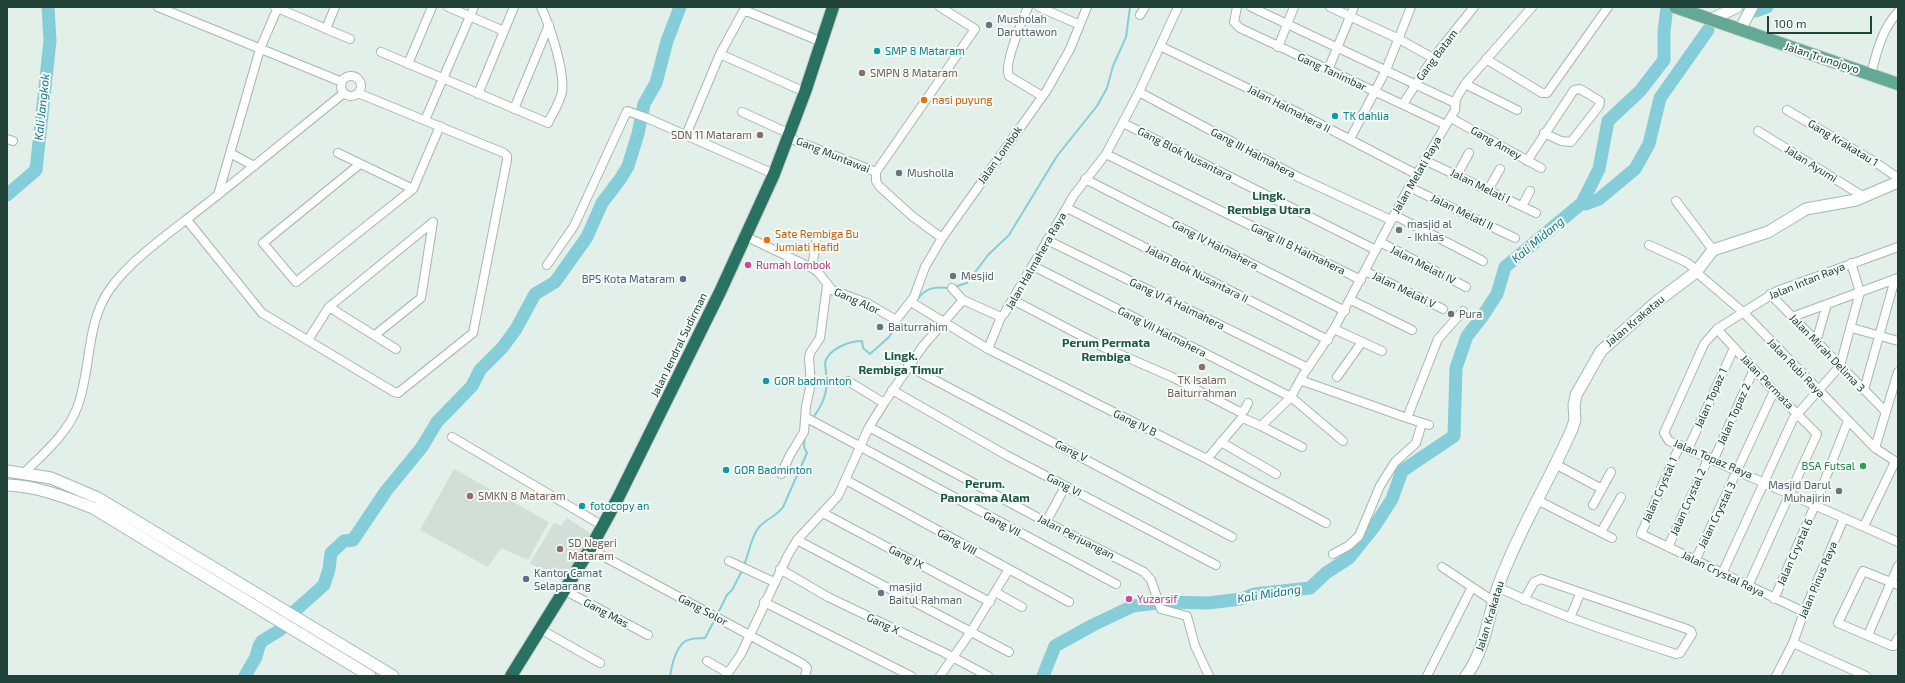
<!DOCTYPE html>
<style>
body{margin:0}
#map{position:relative;width:1905px;height:683px;overflow:hidden;background:#e3efe9;font-family:"Exo 2",sans-serif}
canvas{display:block}
.frame{position:absolute;inset:0;border:8px solid #204238;pointer-events:none}
.scale{position:absolute;left:1767px;top:16px;width:105px;height:18px;box-sizing:border-box;border:2px solid #204238;border-top:0;padding-left:5px;font-size:12px;line-height:14px;white-space:nowrap;color:#204238;-webkit-text-stroke:3px #f4faf7;paint-order:stroke}
</style>
<div id="map">
<canvas width="1905" height="683"></canvas>
<div class="frame"></div>
<div class="scale">100 m</div>
</div>
<script>
const c = document.querySelector('canvas').getContext('2d');
c.lineJoin = 'round';
function fill(path, color) { c.fillStyle = color; c.fill(path, 'evenodd'); }
function strokePath(path, color, width, dash) { c.strokeStyle = color; c.lineWidth = width; c.lineCap = dash ? 'butt' : 'round'; c.setLineDash(dash || []); c.stroke(path); }
function label(font, color, halo, rows, align = 'center') {
  c.font = font + ' "Exo 2",sans-serif'; c.lineWidth = 4; c.setLineDash([]); c.textBaseline = 'middle'; c.strokeStyle = halo; c.fillStyle = color; for (const [text, x, y, turn = 0] of rows) {
    c.save(); c.translate(x, y); c.rotate((+turn || 0) * Math.PI / 180); c.textAlign = isNaN(turn) ? turn : align; if (halo) c.strokeText(text, 0, 0); c.fillText(text, 0, 0); c.restore();
  }
}
fill(new Path2D(`
 M454,469l95,53 -21,38 -27,-12 -13,19 -68,-37z
 M567,518l24,16 -28,48 -33,-19 24,-40 7,3z`), '#d1dfd8');
strokePath(new Path2D(`
 M954,287l13,-4 21,-28 21,-20 48,-79 40,-50 10,-18 6,-22 13,-29 4,-30
 M916,301c9,-13 18,-15 33,-13
 M906,313l7,-8
 M813,418c15,-21 15,-31 12,-55 3,-14 24,-22 37,-22l1,7 7,6 19,-17 9,-14
 M744,565c5,-11 7,-29 15,-38 7,-8 18,-11 24,-20l24,-54 -3,-6 1,-11
 M717,615l10,-20 5,-5 11,-21
 M670,676c2,-11 6,-32 18,-36 5,-2 11,-2 17,-2l10,-19`), '#85ced9', 2);
strokePath(new Path2D(`
 M1756,11l11,-4
 M7,195l29,-25 14,-129 -2,-34
 M1582,203l4,1 13,-5 36,-30 14,-25 11,-46 48,-68
 M245,676l11,-19 3,-11 3,-5 18,-11 16,-20 28,-25 5,-16 2,-16 13,-12 9,-1 33,-49 36,-44 15,-25 35,-36 8,-16 22,-22 14,-19 19,-35 20,-12 32,-45 15,-34 19,-25 7,-12 10,-32 6,-30 12,-21 11,-42 13,-34
 M1043,676l12,-30 38,-21 40,-19 32,-4 43,1 33,-4 13,-5 56,-6 16,-15 23,-15 25,-31 18,-28 10,-28 52,-35 2,-68 11,-32 15,-19 15,-23 8,-27 77,-64 17,-34 9,-48 32,-30 24,-31v-29l3,-24`), '#85ced9', 13);
const street = new Path2D(`
 M158,7l184,75
 M275,7l75,32
 M448,7l56,24
 M1028,7c-5,12 -25,58 -19,69l33,20
 M1039,7l41,18
 M1237,7l-3,15 6,6 206,97
 M1251,7l204,96
 M1330,7l69,32 34,19
 M1140,15l5,-8
 M326,29l9,-22
 M1160,46l139,67 117,61
 M1278,47l16,-40
 M381,52l167,71c5,-10 12,-21 14,-31 3,-21 -12,-66 -21,-85
 M720,54l24,-44 78,32
 M1486,59l56,34h5l61,-86
 M408,64l24,-57
 M1328,70l26,-63
 M1871,74c6,-23 11,-45 27,-62
 M341 86a10 10 0 1 1 20 0a10 10 0 1 1-20 0Z
 M1465,84l52,26
 M1139,92l159,85 93,43
 M478,94l36,-87
 M1403,104l30,-46 41,-51
 M514,109l35,-84
 M1787,110l88,52 23,16
 M742,112l48,22
 M1451,118l90,50
 M425,120l49,-113
 M1123,123l253,127
 M1758,131l106,66
 M686,135l34,-81 85,38
 M789,138l87,34
 M7,139l6,2
 M1350,139l36,-69 25,-63
 M230,153l24,13
 M338,153l75,36
 M1106,154l255,126
 M1424,160l112,53
 M1527,161l47,-71 6,-1 20,12 -1,5 -28,36 -10,-1 -17,-8
 M360,164l-97,79 33,39 117,-93 27,-63
 M876,172l99,-143 -35,-22
 M876,172v9l3,5 33,30 30,22
 M1457,175l12,-22
 M1085,179l260,132
 M1409,187l106,51
 M1488,190l12,-21
 M218,195l42,-146 18,-42
 M1676,201l37,49
 M1522,206l8,-15
 M1067,208l261,132
 M1394,215l89,46
 M187,220l75,93 132,79 4,1 75,-60 34,-173v-4l-3,-3 -146,-60
 M747,237l65,31 6,4 14,18 35,13 29,17 18,-23 11,-30 17,-29 105,-148 23,-41 17,-42
 M1047,240l261,128
 M1380,242l86,45
 M1649,245l37,17 8,6 2,4 47,40 132,136 23,15
 M1898,247l-121,44 -60,38 -13,15 -40,89 5,8 229,101
 M547,265l27,-39 53,-115 20,7 127,56
 M1033,266l258,131 52,44
 M812,268l4,-26
 M1365,271l78,38
 M952,288l11,12
 M1770,294l116,118
 M1013,300l90,47 69,30 68,35 4,-1 4,-8
 M1351,300l61,30
 M911,302l77,47 219,110 119,64
 M329,307l67,42
 M1792,317l106,-39
 M1852,328l46,13
 M1334,329l48,22
 M1717,329l57,62 43,43 -69,152
 M308,340l21,-33 104,-85 -12,76 -46,37
 M1816,342l11,-38
 M988,349l13,-32
 M908,366l324,171
 M1337,377l25,-35
 M1300,380l107,38 31,-79 25,-28
 M848,381l36,22
 M892,390l114,65 210,110
 M1864,390l31,-111
 M805,417l311,167
 M1407,418l22,7
 M1261,426l41,21
 M869,427l177,95 98,50 7,8 10,29 26,7 8,30 14,30
 M452,437l151,89
 M1221,442l55,32
 M1680,445l-39,89 163,78
 M1875,448l23,-76
 M1688,449l46,-101
 M1207,459l34,-40h4l16,7 30,-29 12,-22 31,-46 75,-142 46,-77 1,-11 9,-15 67,-77
 M1714,459l40,-90
 M1555,464l47,25
 M24,473c20,-20 43,-39 53,-65 15,-39 8,-84 33,-119 22,-31 65,-60 95,-84 47,-37 93,-75 139,-112
 M781,474l9,-19 14,-23 2,-26 5,-23 -2,-24 1,-6 10,-15 7,-52
 M846,480l223,122
 M1537,500l75,38
 M1593,505l18,-33
 M823,513l167,89
 M1046,522l19,-35
 M1864,526l31,-64
 M1601,532l20,-35
 M797,540l212,112
 M1668,547l41,-90
 M590,549l213,115 4,4 -2,8
 M1333,554l15,-8 11,-10 21,-50 15,-24 21,-19 6,-20
 M729,561l45,21
 M1695,561l79,-170
 M1442,567l51,34
 M780,569l48,28 115,55 45,24
 M1722,574l71,-155 47,-53 20,-74 -9,-29
 M1898,585l-35,-14 -25,52 54,23h2l4,-8
 M1497,587c58,27 118,47 179,67l4,-1 12,-19 -1,-3 -4,-2 -146,-50 -7,3 -10,18
 M564,590l84,45
 M995,592l27,15
 M1774,599l41,-94 33,-84
 M764,602l147,74
 M1570,618l10,-24
 M540,629l60,34
 M1868,635l30,-69
 M1793,643l73,33
 M707,661l21,12
 M726,676l15,-22 47,-99 9,-15 41,-44 31,-69 15,-24 39,-57 40,-46 38,17 3,-3 70,-119 32,-41 33,-62 39,-85
 M940,676l30,-43 39,-64
 M1427,676l45,-89
 M1776,676l17,-33 11,-31 40,-94`);
const secondary = new Path2D(`
 M1712,19l25,-12
 M1740,30l12,-23
 M7,471l44,7 47,20 295,178
 M7,485c30,1 58,12 86,23l277,168
 M1466,676c22,-30 22,-67 36,-100 20,-51 48,-97 70,-147l3,-9 -1,-15 2,-10 25,-44 54,-48 41,-31 17,-22 55,-18 38,-23 50,-9 42,-18`);
const primary = new Path2D(`
 M1675,7l223,77`);
const highway = new Path2D(`
 M511,676l79,-127 28,-51 102,-206 54,-118 31,-82 28,-85`);
strokePath(street, '#a5b8b0', 10);
strokePath(secondary, '#a0bcb1', 13);
strokePath(primary, '#c1cac7', 14);
strokePath(highway, '#c1cac7', 14);
strokePath(street, '#fff', 8);
strokePath(secondary, '#fff', 11);
strokePath(primary, '#63a995', 12);
strokePath(highway, '#297261', 12);
for (const [x, y, r, color] of [
 [989,25,4,"#6b7280"],
 [877,51,4,"#0f9aa8"],
 [862,73,4,"#8d6e63"],
 [924,100,4,"#e8710a"],
 [1335,116,4,"#0f9aa8"],
 [760,135,4,"#8d6e63"],
 [899,173,4,"#6b7280"],
 [1399,230,4,"#6b7280"],
 [767,240,4,"#e8710a"],
 [748,265,4,"#d1479c"],
 [953,276,4,"#6b7280"],
 [683,279,4,"#5c6f8a"],
 [1451,314,4,"#6b7280"],
 [880,327,4,"#6b7280"],
 [1202,367,4,"#8d6e63"],
 [766,381,4,"#0f9aa8"],
 [1863,466,4,"#2e9e5b"],
 [726,470,4,"#0f9aa8"],
 [1839,491,4,"#6b7280"],
 [470,496,4,"#8d6e63"],
 [582,506,4,"#0f9aa8"],
 [560,549,4,"#8d6e63"],
 [526,579,4,"#5c6f8a"],
 [881,593,4,"#6b7280"],
 [1129,599,4,"#d1479c"]
]) { const dot = new Path2D(); dot.arc(x, y, r, 0, 2 * Math.PI); c.fillStyle = color; c.fill(dot); strokePath(dot, '#f4faf7', 1.5); }
label('11px', '#5b616d', '#f4faf7', [
 ["Musholah",997,19],
 ["Daruttawon",997,32],
 ["Musholla",907,173],
 ["masjid al",1407,224],
 ["- Ikhlas",1407,237],
 ["Mesjid",961,276],
 ["Pura",1459,314],
 ["Baiturrahim",888,327],
 ["Masjid Darul",1831,485,"right"],
 ["Muhajirin",1831,498,"right"],
 ["masjid",889,587],
 ["Baitul Rahman",889,600]
], 'left');
label('11px', '#0d838f', '#f4faf7', [
 ["SMP 8 Mataram",885,51],
 ["TK dahlia",1343,116],
 ["GOR badminton",774,381],
 ["GOR Badminton",734,470],
 ["fotocopy an",590,506]
], 'left');
label('11px', '#204238', '#f4faf7', [
 ["Gang Batam",1437,55,-53],
 ["Jalan Trunojoyo",1822,58,18],
 ["Gang Tanimbar",1332,72,25],
 ["Jalan Halmahera II",1289,109,27],
 ["Gang Amey",1496,143,29],
 ["Gang Krakatau 1",1843,143,31],
 ["Gang III Halmahera",1253,153,28],
 ["Gang Blok Nusantara",1185,154,27],
 ["Gang Muntawai",833,155,22],
 ["Jalan Lombok",1000,155,-55],
 ["Jalan Ayumi",1811,164,32],
 ["Jalan Melati Raya",1417,175,-60],
 ["Jalan Melati I",1480,186,26],
 ["Jalan Melati II",1462,212,26],
 ["Gang IV Halmahera",1215,245,27],
 ["Gang III B Halmahera",1298,249,26],
 ["Jalan Halmahera Raya",1036,261,-60],
 ["Jalan Melati IV",1423,265,27],
 ["Jalan Blok Nusantara II",1197,274,27],
 ["Jalan Intan Raya",1807,281,-22],
 ["Jalan Melati V",1404,290,26],
 ["Gang Alor",857,301,24],
 ["Gang VI A Halmahera",1177,304,26],
 ["Jalan Krakatau",1635,321,-40],
 ["Gang VII Halmahera",1162,332,27],
 ["Jalan Jendral Sudirman",679,345,-64],
 ["Jalan Mirah Delima 3",1827,353,46],
 ["Jalan Rubi Raya",1796,368,46],
 ["Jalan Permata",1767,382,46],
 ["Jalan Topaz 1",1711,398,-66],
 ["Jalan Topaz 2",1734,414,-66],
 ["Gang IV B",1135,423,26],
 ["Gang V",1071,451,27],
 ["Jalan Topaz Raya",1713,459,23],
 ["Gang VI",1064,485,27],
 ["Jalan Crystal 1",1660,490,-66],
 ["Jalan Crystal 2",1688,502,-66],
 ["Jalan Crystal 3",1717,515,-64],
 ["Gang VII",1002,524,28],
 ["Jalan Perjuangan",1076,537,27],
 ["Gang VIII",957,542,28],
 ["Jalan Crystal 6",1795,552,-66],
 ["Gang IX",906,557,28],
 ["Jalan Crystal Raya",1723,574,26],
 ["Jalan Pinus Raya",1818,580,-67],
 ["Gang Solor",703,610,28],
 ["Gang Mas",606,613,28],
 ["Jalan Krakatau",1490,616,-73],
 ["Gang X",883,624,25]
]);
label('11px', '#785e54', '#f4faf7', [
 ["SMPN 8 Mataram",870,73],
 ["SDN 11 Mataram",752,135,"right"],
 ["TK Isalam",1202,380,"center"],
 ["Baiturrahman",1202,393,"center"],
 ["SMKN 8 Mataram",478,496],
 ["SD Negeri",568,543],
 ["Mataram",568,556]
], 'left');
label('11px', '#c56008', '#f4faf7', [
 ["nasi puyung",932,100],
 ["Sate Rembiga Bu",775,234],
 ["Jumiati Hafid",775,247]
], 'left');
label('11px', '#b23c85', '#f4faf7', [
 ["Rumah lombok",756,265],
 ["Yuzarsif",1137,599]
], 'left');
label('11px', '#4e5e75', '#f4faf7', [
 ["BPS Kota Mataram",675,279],
 ["Kantor Camat",534,573,"left"],
 ["Selaparang",534,586,"left"]
], 'right');
label('11px', '#27864d', '#f4faf7', [
 ["BSA Futsal",1855,466]
], 'right');
label('italic 12px', '#137586', '#f4faf7', [
 ["Kali Jangkok",42,107,-84],
 ["Kali Midang",1538,240,-40],
 ["Kali Midang",1269,594,-9]
]);
label('bold 12px', '#1a5747', '#f4faf7', [
 ["Lingk.",1269,196],
 ["Rembiga Utara",1269,210],
 ["Perum Permata",1106,343],
 ["Rembiga",1106,357],
 ["Lingk.",901,356],
 ["Rembiga Timur",901,370],
 ["Perum.",985,484],
 ["Panorama Alam",985,498]
]);
</script>
